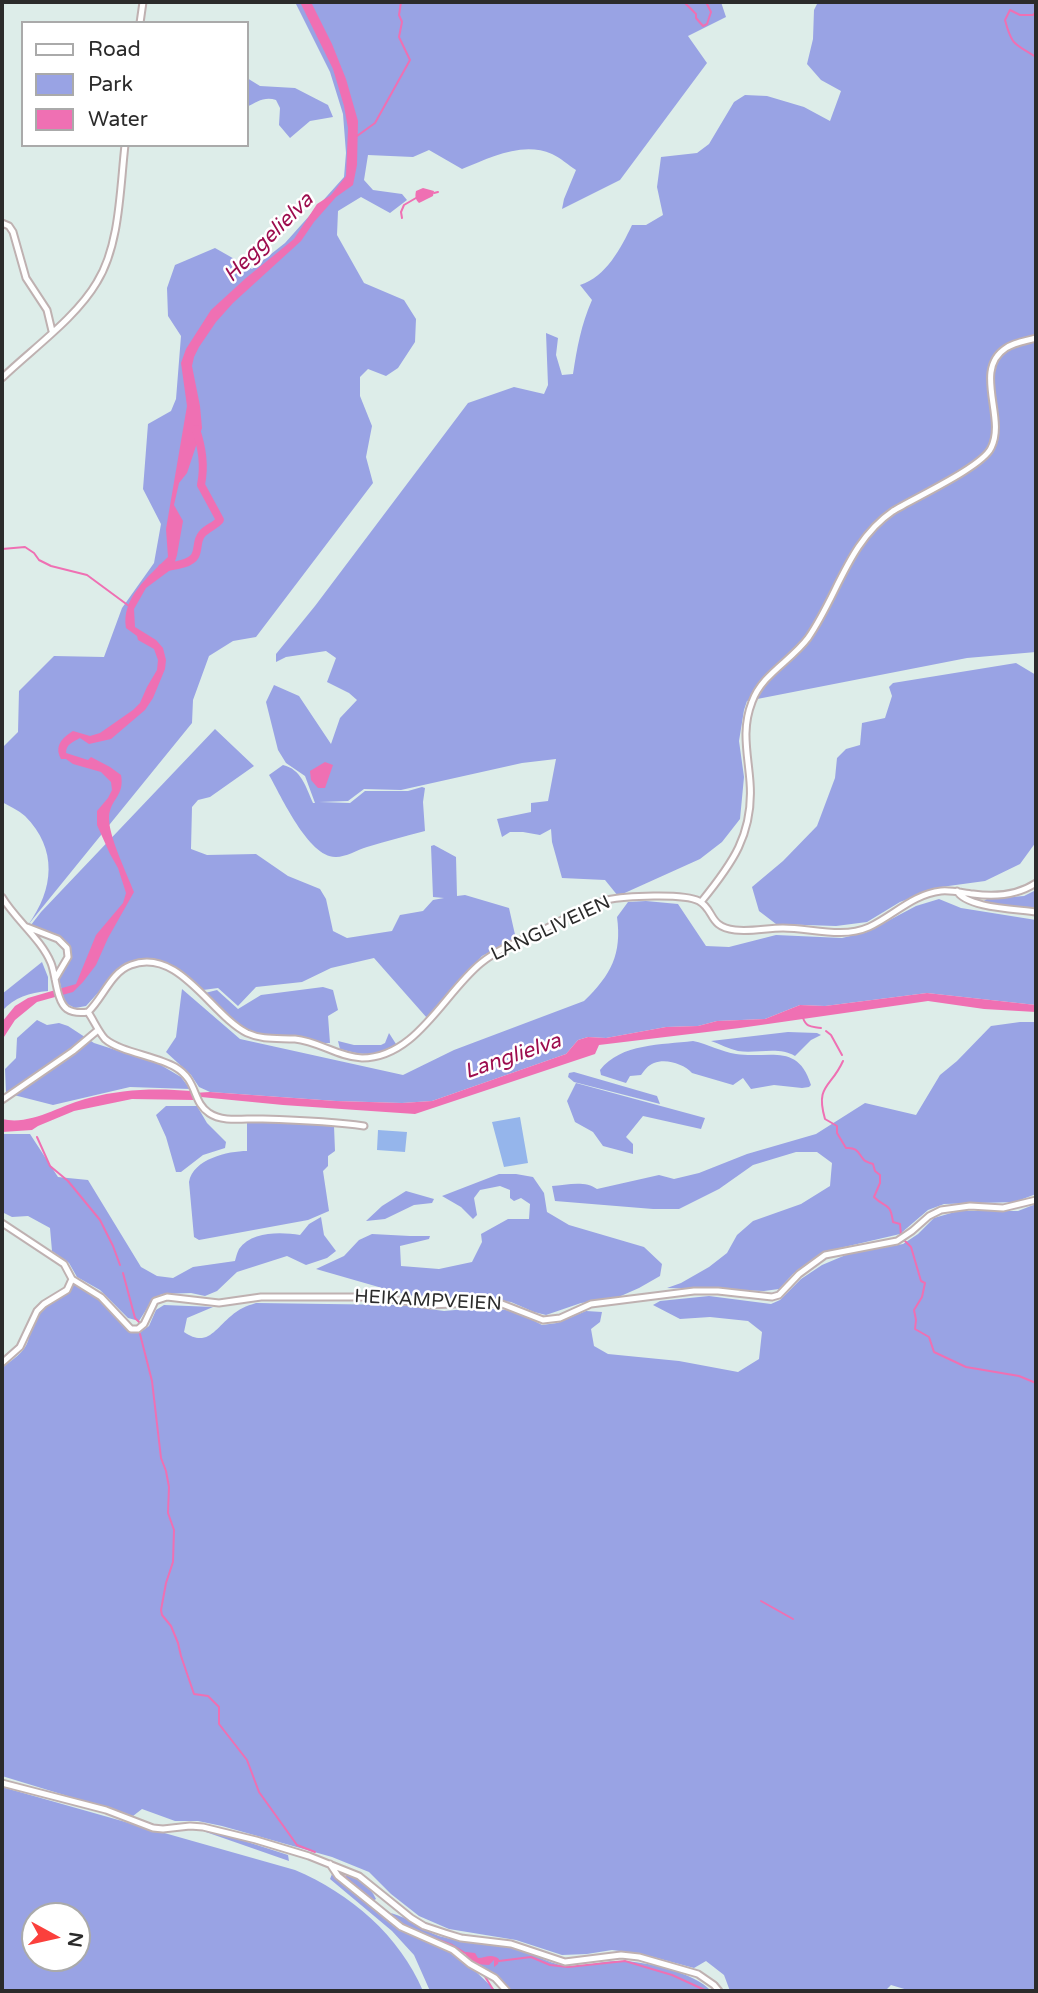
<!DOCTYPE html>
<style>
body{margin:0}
#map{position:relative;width:1038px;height:1993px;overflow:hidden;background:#ddede9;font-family:"Varela Round",sans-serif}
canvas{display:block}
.frame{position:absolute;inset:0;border:4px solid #2b2b2b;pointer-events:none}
.legend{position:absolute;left:21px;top:21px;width:228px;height:126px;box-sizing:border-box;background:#fff;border:2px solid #aaa;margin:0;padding:9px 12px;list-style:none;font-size:21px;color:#2b2b2b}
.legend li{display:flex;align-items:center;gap:14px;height:35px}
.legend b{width:35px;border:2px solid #aaa}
.north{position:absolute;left:21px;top:1902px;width:70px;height:70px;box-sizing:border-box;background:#fff;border:2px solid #aaa;border-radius:50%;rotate:98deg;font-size:19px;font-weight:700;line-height:28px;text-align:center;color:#2b2b2b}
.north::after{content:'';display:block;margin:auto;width:24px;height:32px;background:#fb403c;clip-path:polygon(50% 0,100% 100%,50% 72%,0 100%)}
</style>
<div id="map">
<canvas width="1038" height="1993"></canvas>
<div class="frame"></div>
<ul class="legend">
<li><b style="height:9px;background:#fff"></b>Road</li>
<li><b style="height:19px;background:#99a3e4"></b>Park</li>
<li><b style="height:19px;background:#ef70b3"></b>Water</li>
</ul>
<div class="north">N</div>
</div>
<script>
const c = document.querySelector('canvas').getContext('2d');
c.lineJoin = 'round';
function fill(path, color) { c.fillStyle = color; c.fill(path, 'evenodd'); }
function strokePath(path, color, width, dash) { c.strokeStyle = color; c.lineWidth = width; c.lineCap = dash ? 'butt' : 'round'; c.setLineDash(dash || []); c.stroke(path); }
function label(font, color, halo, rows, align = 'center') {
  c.font = font + ' "Varela Round",sans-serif'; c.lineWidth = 5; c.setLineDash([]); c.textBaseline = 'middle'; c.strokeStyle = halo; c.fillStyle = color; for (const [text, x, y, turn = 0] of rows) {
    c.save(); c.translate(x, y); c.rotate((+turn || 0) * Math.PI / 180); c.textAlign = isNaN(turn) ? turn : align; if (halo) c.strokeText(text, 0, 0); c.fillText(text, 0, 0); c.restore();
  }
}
fill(new Path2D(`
 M295,2h426l5,15 -38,19 19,27 -87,117 -58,29 2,-10 12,-29c-8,-5 -15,-12 -24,-16 -30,-13 -62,4 -90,15l-33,-19 -16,7 -45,-2 -4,25 9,10 29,4 5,6 -17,13 -29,-16 -23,14 -1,24 27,48 40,17 12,19 -1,23 -17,26 -12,8 -18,-7 -8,8v19l12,30 -6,31 7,26 -117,154 -23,4 -24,15 -16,44 -1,23 -164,202c26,-36 30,-76 -3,-109 -7,-6 -16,-10 -23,-14v-54l16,-16 1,-41 35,-35 50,1 18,-49 32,-45 7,-39 -18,-35 5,-65 23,-13 5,-12 5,-63 -13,-20 -1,-28 8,-23 40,-17 37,21 33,-26 59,-66 2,-24 -3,-39 -13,-42z
 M818,2h218v650l-69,6 -220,43 -3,9 -5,31 5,36 -4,42 -18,23 -22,17 -82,37 -13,-16 -43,-2 -10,-36 -1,-13 -11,6 -17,-3h-13l-8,5 -5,-18 34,-7v-9l17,-2 8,-42 -34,4 -121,27 -37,-1 -16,12 -29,1 31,1 15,-12h43l14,-4 3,1 -2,14 2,29c-19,5 -39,10 -58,16 -10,3 -21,10 -31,10 -27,1 -55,-61 -67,-82l14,-10c18,4 23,22 30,38h2l-10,-27 -19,-13 -8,-13 -12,-48 8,-17 25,11 32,48 9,-26 17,-18 -8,-7 -22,-11 9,-24 -10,-7 -40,6 -10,5v-8l39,-48 153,-203 46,-16 30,7 4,-9 -2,-52 12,5 -2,17 6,20 11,-1c4,-26 8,-49 19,-74l-12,-15c26,-8 41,-37 52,-60h14l17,-10 -6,-28 4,-30 36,-4 12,-9 25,-42 11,-7 22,1 37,11 26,14 11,-30 -20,-11 -14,-16 6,-25 1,-29z
 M247,78l13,8 35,2 33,17 5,12 -23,4 -20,17 -11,-13 1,-17 -4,-8c-11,-4 -20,2 -29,7z
 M1016,663l20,12v167l-16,22 -35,17 -44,6 -41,15 -33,20 -31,4 -60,-2 -17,-13 -7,-24 31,-26 34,-35 18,-48 2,-20 9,-9 14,-4 2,-22 23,-5 7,-22 -3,-9 4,-4z
 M215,729l39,37 -44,31 -12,3 -6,7 -1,42 16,6 49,-1 32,22 32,13 6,10 7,32 14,7 45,-7 8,-16 23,-4 10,-11 11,-2 -11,-1 -2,-51 3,-1 22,12 1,39 8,-1 44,13 7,31 -34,17 -55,62 -53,-60 -43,10 -29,14 -46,5 -18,19 -20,-18 -15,2 -18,-16 -30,-14 -30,3 -39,43 -11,2 -10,-5 -6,-24c3,-7 9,-12 11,-20 8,-21 -26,-27 -39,-34l10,-13z
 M1036,890v19l-54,-7 5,-3 37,-3z
 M939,899l22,9 75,12v85l-109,-12 -102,13 -25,-1 -35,14 -48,2 -19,5 -32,1 -60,11 -18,-1 -10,3 -12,14 -134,47 -30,2 -66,-2 -126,-9 -11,-5 -8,-12 -25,-23 10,-15 6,-48 58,50 163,36 51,-25 130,-49c27,-26 38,-47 33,-84l11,-15 18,-1 32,3 28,42 23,1 47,-12 66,3 25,-6 49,-26z
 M42,962l6,15v14c-19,2 -33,6 -46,20v-17z
 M323,987l10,3 5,20 -10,6 2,27c-22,0 -70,-4 -88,-16 -15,-8 -26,-22 -37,-34l12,-3 21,19 23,-14z
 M37,1020l10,5 12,-2 9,3 26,17 65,21 22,13 9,12 -60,-2 -77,18 -47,-12 -1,-24 11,-11 1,-20z
 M1020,1022h16v172l-21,8 -71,2 -16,6 -28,24 -77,18 -30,22 -14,15 -15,2 -97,-3 14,-5 28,-16 18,-14 10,-18 16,-14 48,-17 29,-18 2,-23 -15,-11h-21l-43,13 -34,24 -40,20h-26l-98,-8 -3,-15c14,-1 33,-6 45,3l62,-14 15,4 25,-6 48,-19 69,-20 49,-31 51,12 24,-40 17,-14 34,-35z
 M788,1032l29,1 4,2 -10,5 -16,16c-16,-10 -39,-2 -57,-5 -9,-2 -18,-7 -27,-10z
 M389,1033l7,11v3c-20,10 -35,8 -56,2l-2,-8 16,4h27l4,-2z
 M693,1041c15,3 29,11 43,13 33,5 62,-12 75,31l-2,2 -7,1 -28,-3 -23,4 -8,-11 -10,7 -41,-12c-8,-9 -26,-15 -38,-10 -6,2 -10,8 -13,12l-11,1 -4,7 -25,-8 -1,-5c21,-27 62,-25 93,-29z
 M574,1072l83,24 3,8 -86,-22 -6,-5 1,-4z
 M576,1083l129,35 -4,11 -58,-13 -17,21 7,7v10l-30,-8 -10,-14 -18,-10 -8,-21z
 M166,1106h31l10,17 19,19 -1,6 -22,7 -22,17h-5l-10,-35 -10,-22z
 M253,1121l81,5 1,25 -7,5v10l-5,5 6,40 -21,9 -109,20 -5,-3 -5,-55c4,-23 39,-31 58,-31v-29z
 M2,1134h28l28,43 30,3 53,87 16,9 16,2 20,-11 42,-6c1,-4 2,-8 4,-12 13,-18 42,-17 61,-14l9,-11 12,-7 3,18 12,16 -9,7 -21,7 -19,-9 -50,16 -20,19 -12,5 -14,-3 -29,1 -9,5 -14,22 -11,-3 -28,-28 -23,-13 -8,-14 -17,-12 -2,-23 -22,-12 -16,1 -10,-5z
 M499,1174h17l17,3 11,16 3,19 22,13 75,22 18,17 -2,12 -21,12 -25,11 -33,4 -35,12 -12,-3 -23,-10 -25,-3 -43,1 -21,-2 -26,-6 -80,-23 28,-13 15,-16 13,-6 38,2h20l-1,3 -29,7 1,20 38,3 33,-7 10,-20 -1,-8 27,-15h21l1,-15 -9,-6 -7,3 -4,-3v-8l-10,-4 -20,4 -6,8 3,17 -4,4 -12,-12 -19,-11z
 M406,1191l28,8 -2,4 -18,2 -29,14 -19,2 16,-15z
 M1036,1204v787h-125l-20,-6 -6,6h-155l-6,-16 -18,-14 -12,7 -52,-14 -30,-4 -25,4 -25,1 -46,-15 -67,-11 -30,-13 -28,-22 -22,-22 -37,-15 -110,-31 -24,-5h-23l-33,-12 -9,7 -131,-40v-408c10,-8 22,-15 26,-27 3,-10 2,-18 9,-26 11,-12 29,-18 38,-32l26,17 31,32 7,1 10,-7 7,-16 8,-5 49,2 -26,11 -3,14c23,16 31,-3 47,-16 8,-7 15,-10 25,-13l143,2 45,6 34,-3 28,2 19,6 17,9 15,-2 29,-12 16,1 -2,10 -9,7 3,17 14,8 71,7 59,11 21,-13 3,-27 -14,-11 -38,-4 -30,2 -27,-14 7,-4 49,-5 62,8 9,-4 21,-21 21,-14 26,-11 55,-10 15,-10 16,-16 24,-7h60z
 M2,1787l293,83c55,23 105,66 128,121h-421zM35,1916h42v42h-42z
 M203,1831l26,5 59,19 1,6z
 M332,1874l4,2 61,53 49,20 21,14 29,28h-66l-16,-36 -22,-24 -62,-52z
 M345,1874c14,4 25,12 31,25l-3,2 -26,-22z
 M391,1913c18,5 31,17 48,23 26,8 56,5 80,13 18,6 35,18 55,17 14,0 29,-5 43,-5 24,-1 78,11 94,30h-205c-12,-14 -25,-27 -40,-37 -20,-13 -66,-20 -75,-41z`), '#99a3e4');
fill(new Path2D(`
 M520,1117l8,46 -24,4 -12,-45z
 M378,1130l29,2 -2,20 -28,-2z`), '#95b5eb');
fill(new Path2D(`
 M300,2h11l21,42 14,35 12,42 -1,44 -4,20 -17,12 -22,25 -13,19 -68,62 -17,19 -17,25 -5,10 -2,9 8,40 2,22 -15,45 -8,10 -5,22 9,16 -6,34 -4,13 -27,20 -12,21 1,18 21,13 7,8 3,12 -1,9 -12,29 -8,12 -34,29 -22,5 -9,-6c-7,4 -14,6 -14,15l22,7 3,-3 19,10 11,8c4,21 -11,24 -12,42 -1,18 18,57 25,75l-26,46 -12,27 -13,17 -10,10 -36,10 -22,18 -13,20v-18l13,-16 13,-8 48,-14 20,-49 27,-32 3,-10 -8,-25 -8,-14 -13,-29v-14l11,-13 4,-8 -1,-8 -10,-10 -28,-8 -7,-5h-5c-7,-13 1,-21 12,-28l17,5 10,-3 33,-23 7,-7 7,-16 10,-17 1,-10 -4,-11 -16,-9 -1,-4 -11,-8c-5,-30 23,-52 42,-71l-2,-28 21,-123 -6,-43 5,-14 25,-39 35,-32 48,-39 23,-35 14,-9 15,-19 2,-48 -4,-22 -11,-37z
 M423,188l11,3 -1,5 -14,7c-4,-4 -4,-7 -3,-12z
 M325,762l8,3 -8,23h-7l-7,-8 -1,-9z
 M927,993l109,12v7l-52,-3 -56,-8 -188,27 -141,17 -4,9 -180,60 -132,-9 -82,-8h-6l-1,3 -62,-1 -58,12 -36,15 -6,4 -30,2v-13c29,7 58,-14 87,-21 34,-9 67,-10 102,-7l2,2 17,-1 126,9 66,2 30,-2 134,-47 12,-14 10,-3 18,1 60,-11 32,-1 19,-5 48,-2 35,-14 25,1z
 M466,1952l9,1 3,5c8,0 13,-5 21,1l-1,5 -4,3v-7l-5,5c-11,0 -18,-3 -24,-11z`), '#ef70b3');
strokePath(new Path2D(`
 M684,2l12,12v4l7,8 4,-2 4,-12 -5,-10
 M1036,12l-3,3h-13l-10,-5 -5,10c7,26 9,23 31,37
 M357,136l18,-13 35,-63 -11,-23 3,-15 -3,-7 2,-13
 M434,193l4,-1
 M402,218l-1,-6 3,-7 12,-7
 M2,549l23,-2 9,6 5,7 12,6 36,9 42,31
 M803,1018c4,11 10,8 18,10
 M826,1031l5,4 11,20
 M843,1061c-12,27 -28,24 -18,58l12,7v7l9,15c12,-1 12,5 18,12 2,2 6,3 9,4l2,7 5,4v8l-6,14c12,12 16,4 19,25l7,2 1,11
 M37,1137l13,29 18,15 32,39 13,26 7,19
 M904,1240l7,7 10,34 4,2 -3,14 -8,13 2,10 -1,9 14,8 5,15 32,15 53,9 17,7
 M123,1273l12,45 5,5
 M140,1334l12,47 9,77 5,13 3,16 -1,26 6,17 -1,32 -7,21 -5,27 1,5 9,11 7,17 3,13 13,38 14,2 11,11v17l28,36 12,32 38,53 18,7
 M761,1601l32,18
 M340,1873l60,50 10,5
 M428,1936l24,9 13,8
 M499,1961l32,-4 19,8 18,2 57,-6 47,14 35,16
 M484,1975l10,16`), '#ef70b3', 2);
strokePath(new Path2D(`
 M162,568c9,-2 28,-3 33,-12 4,-7 1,-15 7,-22 5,-6 13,-8 18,-14l-19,-35c4,-20 1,-37 -5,-56`), '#ef70b3', 8);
const minor = new Path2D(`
 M140,23l3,-21
 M2,223l7,3 4,6 13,46 21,32 5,21
 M2,378c30,-29 74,-60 95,-96 23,-37 23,-94 28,-137
 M957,891c9,17 60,18 79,21
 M2,897c13,22 39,42 49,66 5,12 5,38 16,46 6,4 14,4 21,3
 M701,902c31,-38 53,-68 49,-120 -2,-28 -9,-52 2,-80 10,-28 39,-41 56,-64 30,-43 40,-96 85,-127 21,-13 89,-44 98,-63 16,-30 -19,-78 15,-100 9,-6 20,-7 30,-10
 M27,927l31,12 9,9 1,9 -13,22
 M88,1012c15,-14 23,-40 43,-47 48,-18 80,50 116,68 15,7 31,5 48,6 23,2 43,18 67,19 54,0 82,-65 119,-95 17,-14 38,-22 58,-31 22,-11 44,-25 68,-32 17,-4 77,-7 92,1 16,9 9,26 36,29 16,2 32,-2 48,-2 28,0 59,11 86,-1 24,-11 44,-33 72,-36 11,-1 22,2 32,3 22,3 45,1 63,-11
 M88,1012c6,9 10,19 17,27 15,13 51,17 70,28 23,13 17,35 34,46 14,10 37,5 53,6 34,1 69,2 102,7
 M2,1100l71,-49 25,-21
 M2,1223l62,41 8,15 -5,11 -23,14 -7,7 -17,36 -18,16
 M72,1279l29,18 30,32h7l6,-5 11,-23 12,-4 52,6 42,-6h116l53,8 44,-2 28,1 41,16 17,-2 31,-14 103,-13h24l54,6 7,-2 20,-21 26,-19 72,-14 15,-10 17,-15 12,-6 29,-4 33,2 33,-8
 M2,1783l104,27 47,18 10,1 27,-3 13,1 53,13 53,16 50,20 52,42 13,8 21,7 16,5 50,6 54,18 56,-7 18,2 59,17 16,11 5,6
 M330,1864l8,12 63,51 52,23 17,14 25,14 12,13`);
strokePath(minor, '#bfb1b1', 9);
strokePath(minor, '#fff', 5);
label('19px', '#2b2b2b', '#fff', [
 ["LANGLIVEIEN",551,929,-25],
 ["HEIKAMPVEIEN",428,1301,3]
]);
label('italic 21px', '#9d0d4e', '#fff', [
 ["Heggelielva",269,238,-45],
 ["Langlielva",513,1057,-19]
]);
</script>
